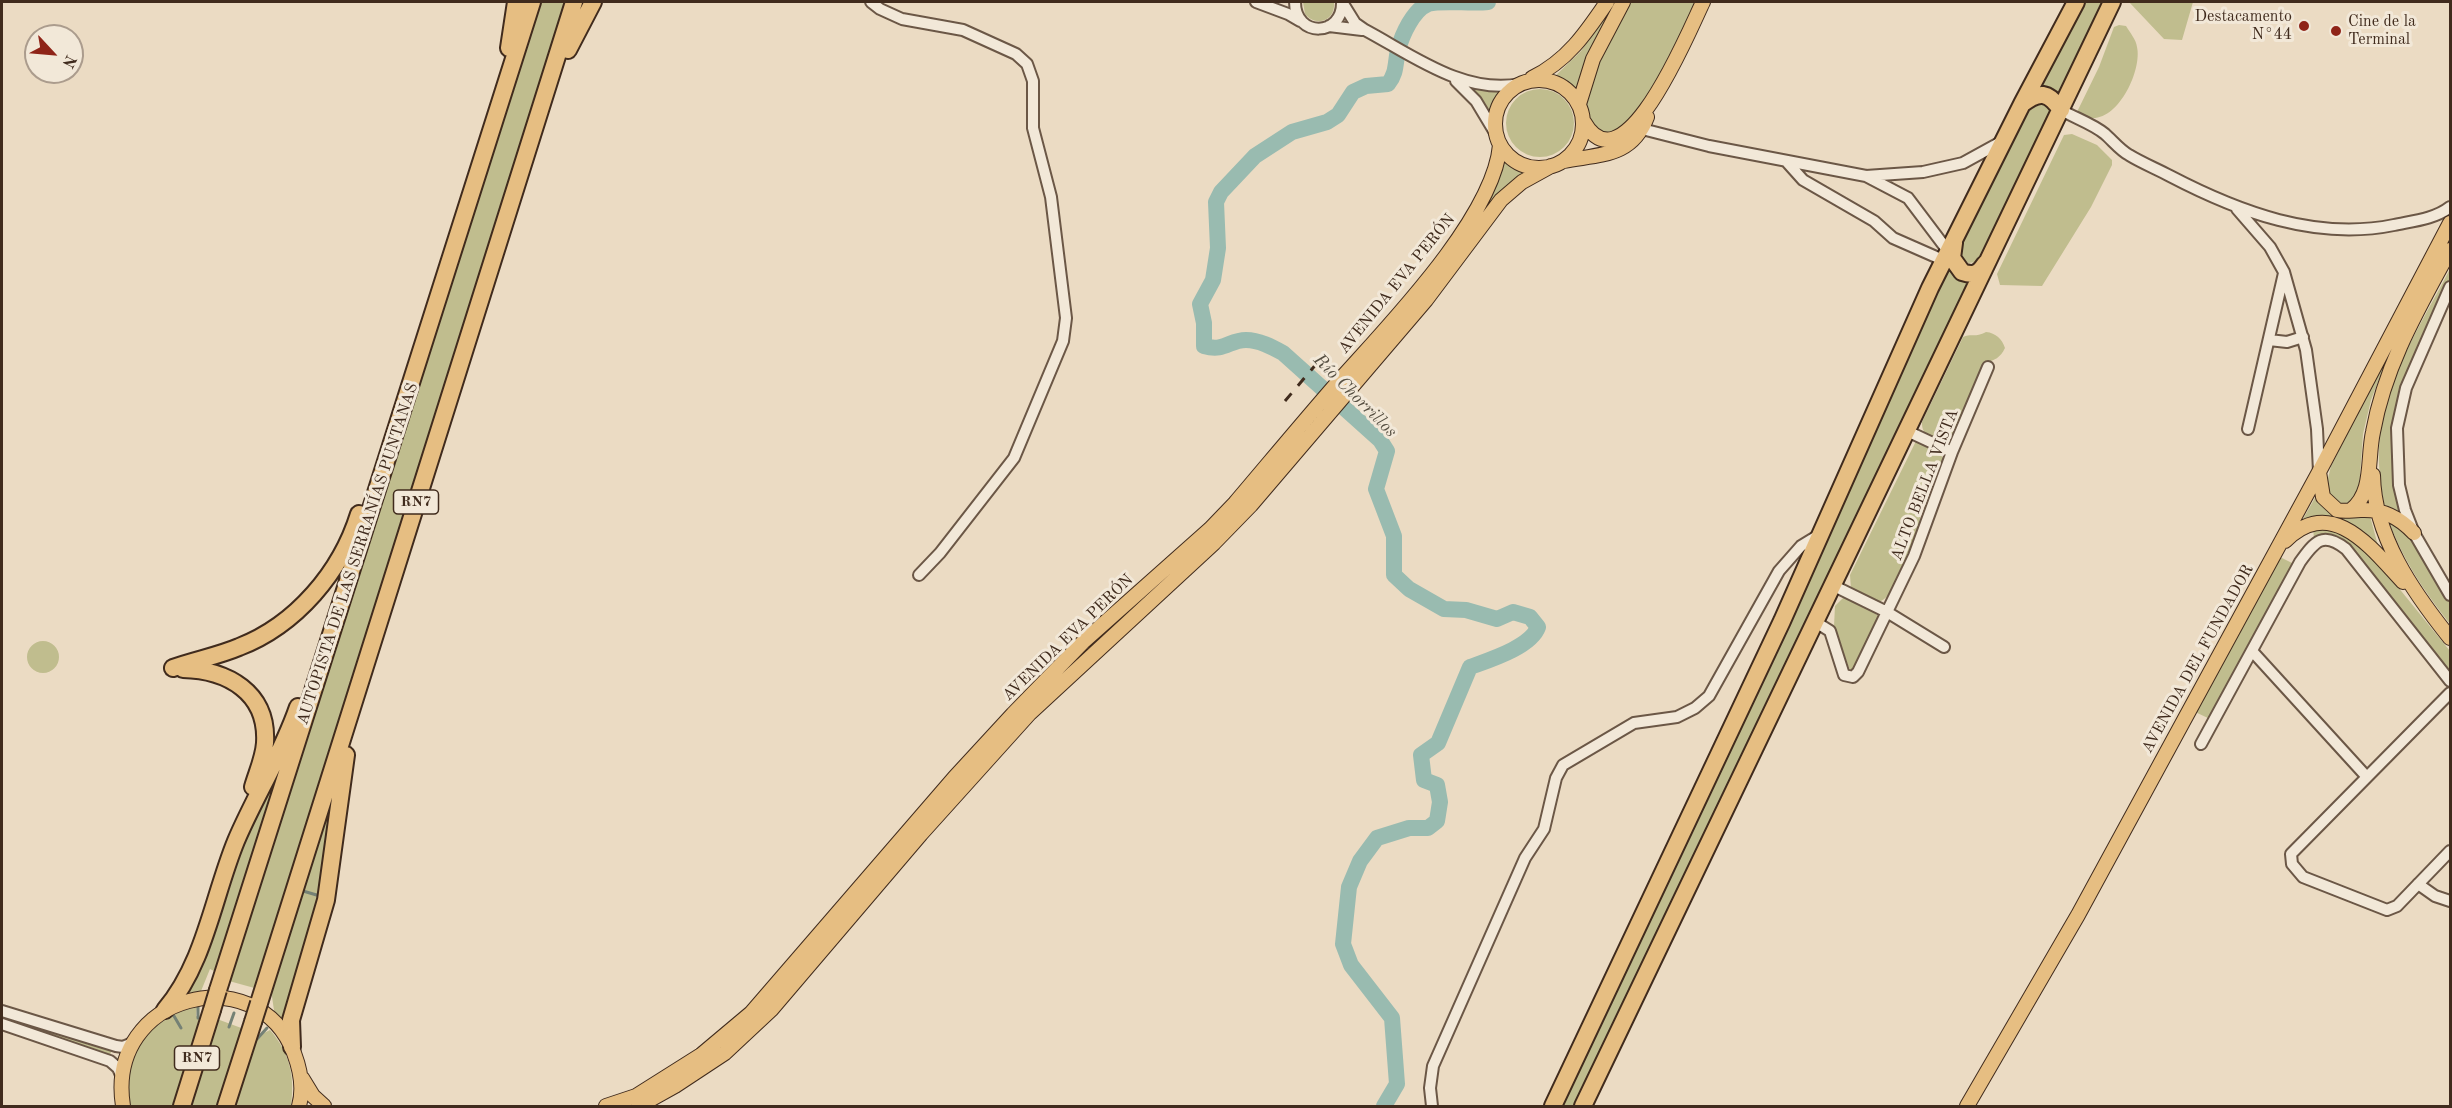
<!DOCTYPE html>
<meta charset="utf-8">
<style>
body{margin:0}
#map{position:relative;width:2452px;height:1108px;overflow:hidden;background:#ebdbc3;font-family:"Old Standard TT",serif}
canvas{display:block}
.frame{position:absolute;inset:0;border:3px solid #402b1d;pointer-events:none}
.north{position:absolute;left:24px;top:24px;width:60px;height:60px;box-sizing:border-box;background:#f2e8d8;border:2px solid #ab9c8d;border-radius:50%;rotate:116deg;font-size:16px;font-weight:700;line-height:24px;text-align:center;color:#402b1d}
.north::after{content:'';display:block;margin:auto;width:21px;height:27px;background:#8f2418;clip-path:polygon(50% 0,100% 100%,50% 72%,0 100%)}
</style>
<div id="map">
<canvas width="2452" height="1108"></canvas>
<div class="frame"></div>
<div class="north">N</div>
</div>
<script>
const c = document.querySelector('canvas').getContext('2d');
c.lineJoin = 'round';
function fill(path, color) { c.fillStyle = color; c.fill(path, 'evenodd'); }
function strokePath(path, color, width, dash) { c.strokeStyle = color; c.lineWidth = width; c.lineCap = dash ? 'butt' : 'round'; c.setLineDash(dash || []); c.stroke(path); }
function label(font, color, halo, rows, align = 'center') {
  c.font = font + ' "Old Standard TT",serif'; c.lineWidth = 6; c.setLineDash([]); c.textBaseline = 'middle'; c.strokeStyle = halo; c.fillStyle = color; for (const [text, x, y, turn = 0] of rows) {
    c.save(); c.translate(x, y); c.rotate((+turn || 0) * Math.PI / 180); c.textAlign = isNaN(turn) ? turn : align; if (halo) c.strokeText(text, 0, 0); c.fillText(text, 0, 0); c.restore();
  }
}
fill(new Path2D(`
 M537,2h32l-311,987 -29,-8z
 M1303,2h31c2,18 -17,26 -29,12z
 M1614,2h5l-31,55 -12,34 -3,1 -20,-11 -1,-2 29,-28z
 M1630,2h66l-57,113 -34,22 -19,-19c-4,-41 24,-82 44,-116z
 M2083,2h24l-46,97 -25,-10z
 M2129,2h64l-11,38 -18,-1z
 M2119,25l7,1c4,7 10,13 11,21 6,27 -27,91 -60,65l22,-45 15,-40z
 M1466,85l38,5 -6,14 -4,23z
 M1506 123a34 34 0 1 1 68 0a34 34 0 1 1-68 0Z
 M2040,99l12,8 -71,150 -4,5 -9,1 -8,-7 -1,-7 71,-141z
 M2072,134l25,11 15,15v5l-21,42 -49,79 -42,-1 -3,-11 67,-139z
 M1503,159l22,13 -15,11 -112,141z
 M2450,232v6l-63,120 -16,42 -8,34 -4,56 -8,15 -18,-1 -7,-18 5,-20z
 M1946,265l8,10 20,6 -396,825h-19z
 M2450,269v10l-48,106v131l-17,-8c-4,-20 -7,-40 -6,-60 1,-62 43,-125 71,-179z
 M1986,332c10,1 16,7 19,16 -5,10 -10,12 -20,15l-33,73c-12,12 -31,2 -30,-14l41,-85c9,-4 12,1 23,-5z
 M1916,441l19,7 8,10c-1,15 -13,25 -22,37 1,36 -8,57 -26,88 -3,6 -7,15 -14,18 -8,2 -23,-9 -30,-12l-1,-14z
 M2316,496c14,26 28,20 54,20l7,26 8,17 -27,-28 -59,-5z
 M2387,516l21,17 42,68v23c-27,-34 -49,-67 -63,-108z
 M2313,527h8l28,8 31,30 70,86v24l-100,-127 -36,-9z
 M2278,556l16,8 -84,155 -17,-8z
 M1843,598l14,3 23,16 -25,53 -3,1 -3,-3 -15,-42 1,-20z
 M27 657a16 16 0 1 1 32 0a16 16 0 1 1-32 0Z
 M275,772l-1,13 -56,178 -4,8 -4,-2 -11,27 -17,-1 44,-122z
 M328,801l5,5 -15,95 -32,121 -11,-5 -4,-27z
 M197,1005l-1,11 5,2 -28,88h-44c0,-11 -2,-25 0,-37 6,-34 38,-54 68,-64z
 M2,1015l110,34 -2,6 -108,-35z
 M217,1019l27,10 -25,77h-30z
 M270,1030c20,23 25,46 21,76h-63l28,-69z`), '#c0bd8e');
strokePath(new Path2D(`
 M303,891l17,5
 M198,1007v11
 M174,1016l7,12
 M229,1027l5,-14
 M257,1039l10,-11`), '#758175', 3);
strokePath(new Path2D(`
 M1384,1106l13,-22 -5,-66 -41,-53 -8,-21 6,-57 11,-26 17,-23 32,-10h19l9,-7 3,-19 -3,-17 -13,-5 -3,-25 17,-12 32,-76c19,-7 61,-20 68,-40l-8,-10 -17,-5 -16,7 -31,-9 -22,-1 -35,-20 -15,-14v-39l-18,-47 11,-38 -7,-11 -97,-87c-11,-6 -24,-13 -37,-13 -17,0 -21,12 -42,6v-23l-4,-19 13,-24 5,-32 -2,-46 5,-10 34,-36 37,-24 35,-10 11,-7 15,-23 13,-6 22,-2c9,-11 7,-21 10,-34 4,-15 15,-40 30,-46 12,-4 44,0 60,-2`), '#99bbb0', 16);
const minor = new Path2D(`
 M871,2l9,7 22,10 61,11 53,24 11,10 6,17v47l18,69 15,121 -3,23 -49,117 -74,95 -21,22
 M1256,2l32,12 12,7
 M1295,2c0,36 48,35 47,0
 M1342,2l13,21 10,7c47,25 99,65 155,54
 M1329,26l33,4
 M1456,81l20,20 21,35
 M2061,110c14,8 32,14 44,24 8,7 15,16 24,21 13,8 28,14 41,21 69,36 146,65 224,49 19,-4 41,-6 56,-18
 M1642,129l67,17 157,30 42,22 40,53
 M1786,161l17,19 71,41 19,17 50,22
 M1866,176l57,-4 40,-9 40,-22
 M2237,209l33,38 14,25 22,78 11,79 2,43
 M2450,287l-44,101 -9,40 2,57 6,25 9,23 36,62
 M2269,340l18,2 16,-5
 M2248,429l36,-156
 M1907,431l45,21
 M1832,585l55,27 57,35
 M1814,621l16,10 14,44 9,2 5,-5 56,-116 38,-104 36,-85
 M2252,651l114,125
 M2450,693l-159,161 1,10 11,13 84,33 10,-4 53,-55
 M2201,744l99,-182c15,-21 23,-31 46,-13l104,132
 M2418,884l17,12 15,5
 M2,1011l114,35 7,1 11,-5
 M2,1024l108,37 8,7 3,7
 M1432,1106l-2,-18 3,-22 92,-208 19,-29 12,-51 7,-13 71,-42 43,-6 18,-9 14,-12 70,-125 22,-25 18,-11`);
const major = new Path2D(`
 M1532,78c35,-17 54,-45 75,-76
 M1495 124a44 44 0 1 1 88 0a44 44 0 1 1-88 0Z
 M1579,104l14,-45 30,-57
 M1584,122c40,71 106,-94 119,-120
 M1564,161c37,-7 68,-4 83,-44
 M2319,472l4,25 14,13c8,2 16,0 24,0 22,-1 38,7 53,23
 M2373,475c1,61 40,117 77,163
 M2351,510c23,-18 16,-51 22,-78 12,-67 45,-123 77,-182
 M2285,541c47,-47 87,8 118,41
 M302,1078l11,18 11,10
 M123,1106c-18,-113 135,-149 171,-53 6,16 10,36 5,53
 M606,1106l30,-10 65,-41 50,-42 203,-235 59,-64 70,-72 127,-113 25,-26c34,-40 68,-81 103,-121 49,-55 156,-164 162,-237
 M639,1106l36,-20 50,-33 46,-43 150,-176 109,-121 184,-170 37,-38 175,-205 75,-100 21,-18 29,-16
 M1967,1106l111,-191 241,-443 131,-249`);
const highway = new Path2D(`
 M509,48l7,-46
 M568,50l25,-48
 M2022,104c17,-13 26,-13 39,6
 M1954,243l-2,15 10,14c12,4 16,2 23,-8
 M173,668c22,-8 45,-12 66,-21 57,-22 102,-75 120,-133
 M183,669c44,1 85,23 82,74 -1,15 -8,30 -12,44
 M218,990l314,-988
 M259,1003l315,-1001
 M165,1010c40,-47 48,-113 71,-169 19,-45 46,-87 62,-134
 M292,1047l-1,-27 35,-120 20,-145
 M182,1106l30,-96
 M226,1106l27,-84
 M1553,1106l229,-485 148,-333 92,-184 54,-102
 M1583,1106l529,-1104`);
strokePath(minor, '#6b5746', 14);
strokePath(major, '#402b1d', 16);
strokePath(highway, '#402b1d', 20);
strokePath(minor, '#f2e8d8', 10);
strokePath(major, '#e6be82', 14);
strokePath(highway, '#e6be82', 16);
strokePath(new Path2D(`
 M1285,401l38,-45`), '#402b1d', 3, [10, 10]);
const highwayBridge = new Path2D(`
 M212,1010l6,-20
 M253,1022l6,-19`);
strokePath(highwayBridge, '#402b1d', 20, []);
strokePath(highwayBridge, '#e6be82', 16);
for (const [x, y, r, color] of [
 [2304,26,6,"#8f2418"],
 [2336,31,6,"#8f2418"]
]) { const dot = new Path2D(); dot.arc(x, y, r, 0, 2 * Math.PI); c.fillStyle = color; c.fill(dot); strokePath(dot, '#f2e8d8', 2); }
for (const [x, y, w] of [
 [416,502,45],
 [197,1058,45]
]) { const box = new Path2D(); box.roundRect(x - w / 2, y - 12, w, 24, 4.5); c.fillStyle = '#f2e8d8'; c.fill(box); strokePath(box, '#402b1d', 1.5); }
label('bold 15px', '#402b1d', null, [
 ["RN7",416,502],
 ["RN7",197,1058]
]);
label('16px', '#402b1d', '#f2e8d8', [
 ["Destacamento",2292,17],
 ["N°44",2292,35],
 ["Cine de la",2348,22,"left"],
 ["Terminal",2348,40,"left"]
], 'right');
label('16px', '#402b1d', '#f2e8d8', [
 ["AVENIDA EVA PERÓN",1397,284,-51],
 ["ALTO BELLA VISTA",1925,485,-69],
 ["AUTOPISTA DE LAS SERRANÍAS PUNTANAS",358,554,-72],
 ["AVENIDA EVA PERÓN",1068,638,-44],
 ["AVENIDA DEL FUNDADOR",2198,659,-61]
]);
label('italic 18px', '#564f42', '#f2e8d8', [
 ["Río Chorrillos",1355,396,45]
]);
</script>
